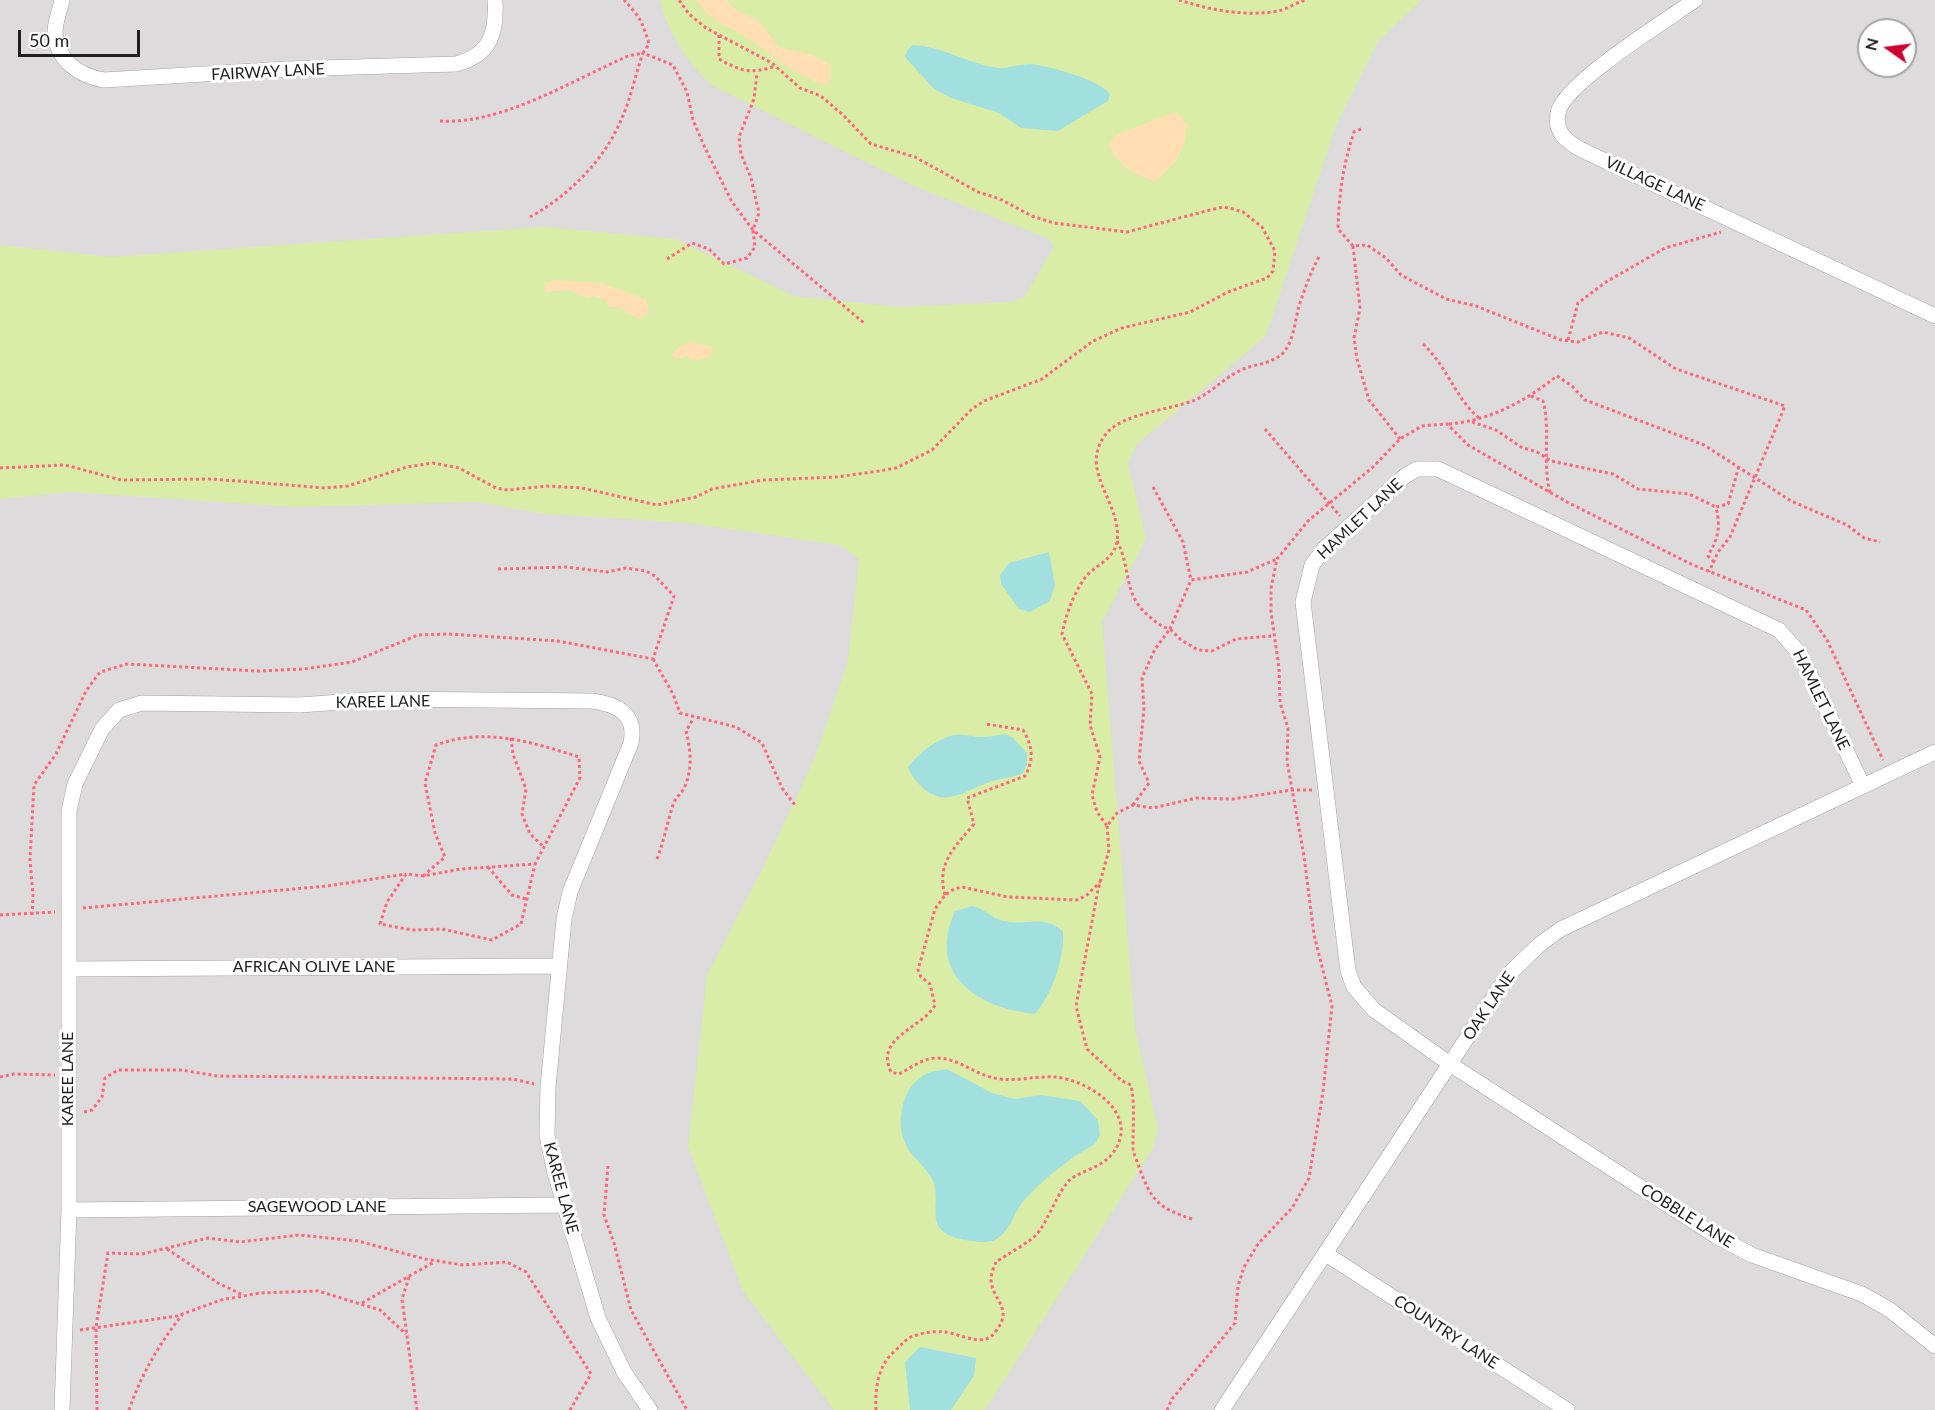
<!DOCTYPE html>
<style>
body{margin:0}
#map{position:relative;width:1935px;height:1410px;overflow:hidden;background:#f0e9e4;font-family:Lato,sans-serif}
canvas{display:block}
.north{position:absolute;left:1857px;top:18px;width:60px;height:60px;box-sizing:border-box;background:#fff;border:2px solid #a5a5a5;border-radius:50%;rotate:284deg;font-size:16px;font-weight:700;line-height:24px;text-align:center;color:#1f1f1f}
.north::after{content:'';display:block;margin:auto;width:21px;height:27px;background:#cd0030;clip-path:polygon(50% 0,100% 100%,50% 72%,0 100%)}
.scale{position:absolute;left:18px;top:30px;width:122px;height:27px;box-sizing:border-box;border:3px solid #1f1f1f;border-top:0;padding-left:8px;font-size:18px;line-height:21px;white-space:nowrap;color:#1f1f1f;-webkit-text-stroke:4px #fff;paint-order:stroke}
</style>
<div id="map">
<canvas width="1935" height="1410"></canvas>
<div class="north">N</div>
<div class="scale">50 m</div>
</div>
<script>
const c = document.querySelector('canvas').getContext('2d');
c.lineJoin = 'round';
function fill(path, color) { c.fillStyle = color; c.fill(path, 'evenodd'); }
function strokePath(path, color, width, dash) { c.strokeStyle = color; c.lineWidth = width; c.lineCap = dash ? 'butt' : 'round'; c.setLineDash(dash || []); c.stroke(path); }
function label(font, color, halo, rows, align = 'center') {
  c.font = font + ' Lato,sans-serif'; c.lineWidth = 6; c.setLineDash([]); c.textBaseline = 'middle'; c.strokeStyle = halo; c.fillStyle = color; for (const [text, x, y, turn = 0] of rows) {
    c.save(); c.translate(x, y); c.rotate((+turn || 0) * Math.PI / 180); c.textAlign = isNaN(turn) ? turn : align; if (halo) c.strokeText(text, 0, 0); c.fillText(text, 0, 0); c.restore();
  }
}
fill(new Path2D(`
 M0,0h1935v1410h-1935zM1869,30h36v36h-36z`), '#dddbdc');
fill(new Path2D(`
 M660,0h762l-44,41 -41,82 -71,213 -130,109 -8,19 18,75 -44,83 33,407 23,100 -5,19 -168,262h-151l-91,-119 -55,-144 19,-172 59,-113 50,-107 32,-94 11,-102 -20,-14 -149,-22 -145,-9 -68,-12 -181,5 -226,-15 -70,7v-254l111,12 432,-30 132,12 119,57 104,11 113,-5 13,-4 29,-50 -1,-6 -7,-5 -131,-51 -201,-100c-26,-22 -45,-54 -53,-86z`), '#daeda7');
fill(new Path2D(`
 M696,0h30l9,9 25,13 19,25 34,8 17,10 1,12 -5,8c-32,-9 -52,-29 -79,-47 -25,-17 -31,-10 -51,-38z
 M1176,112l11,12c-2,27 -11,42 -33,57 -22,-8 -35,-14 -45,-36l8,-11z
 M556,280l44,3 46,16 3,14 -10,6 -21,-12h-9l-4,-8 -12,-3 -5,2 -19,-8 -25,2 3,-10z
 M690,342l23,5 -4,10 -15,4 -7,-5 -8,3 -8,-3 6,-8z`), '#ffdeb3');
fill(new Path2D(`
 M913,45c29,1 56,19 85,23 8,1 22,-4 32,-4 16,1 75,17 80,31l-2,6 -50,30 -37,-3 -22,-15 -48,-15 -17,-9 -29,-32 3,-8z
 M1049,552l6,33 -5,16 -20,11 -11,-3 -18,-25 -1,-9 9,-12z
 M1005,734l8,4 14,15v12l-5,9c-11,4 -22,4 -32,8 -26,8 -45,28 -69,4 -6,-6 -10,-11 -13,-19 11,-14 28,-28 46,-32 9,-2 18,2 28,2 7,0 15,-2 23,-3z
 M972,906c10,2 17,9 26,13 24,10 43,-7 65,12 2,26 -11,64 -28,83 -57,-6 -109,-39 -80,-103z
 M947,1069l45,24 23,6 26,-4 39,6 18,19 2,15 -5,9c-25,14 -48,32 -68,53 -13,12 -15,34 -32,43 -7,3 -16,2 -23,1 -56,-7 -27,-35 -40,-62 -6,-12 -19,-21 -25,-32 -12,-20 -6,-57 14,-70 8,-6 17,-6 26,-8z
 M920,1347l56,11 -2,18 -23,34h-41l-5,-48z`), '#a2e0e0');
const minor = new Path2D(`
 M62,0c-2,10 -7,22 -7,32 1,28 24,44 49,48l184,-11 168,-5c34,-9 41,-30 39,-64
 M1695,0c-28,20 -132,84 -137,113 -4,20 10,30 26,38l351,165
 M1863,786l-63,-132 -21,-24 -341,-161h-21l-12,7 -80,72 -13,17 -9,37 45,369 6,16 20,23 76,54 266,172 36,19 110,39 28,16 45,36
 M70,969l489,-3
 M69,1210l495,-5
 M1326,1254l241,156
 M62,1410l7,-200v-399l6,-27 27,-55 17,-19 23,-7 158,2 81,-6 211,2c25,3 45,13 39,42l-61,149 -6,27 -16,168 -1,48 8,38 43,145 26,54 26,38
 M1222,1410l287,-436 31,-30 21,-15 374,-177`);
strokePath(minor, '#a3a3a3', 16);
strokePath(new Path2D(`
 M1179,0c32,10 66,17 99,11 9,-2 18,-8 27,-11
 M719,35v24c23,13 32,15 57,7
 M440,121c61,4 131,-40 188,-65l15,-3 6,-9c-7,-23 -9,-27 -25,-44
 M1361,129l-7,3c-11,34 -15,61 -16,97l15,17 14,-1 19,13 15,17 45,24 30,7 85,34 17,2 25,-10 26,6 47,31 109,37 -55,131 -12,15 -9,20
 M530,217c38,-21 74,-56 91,-97 10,-21 14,-45 22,-67l30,12 14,27 6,28 12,28 27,54 21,28 111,93
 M1353,246l7,62 -6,30 3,21 12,41 31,39
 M667,259l25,-16 17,6 15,15 23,-6 8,-11 -2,-17 6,-17 -8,-35 -10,-24 -2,-17 15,-38 3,-26
 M1568,340l10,-37 28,-21 59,-34 56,-16
 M1423,344c24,22 32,54 57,75
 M1531,396l12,5c8,30 -1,61 7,92
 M1472,422l24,8 25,17 16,5 14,9 62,13 25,15 51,5 27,13
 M1449,424c42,-4 75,-22 108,-48l15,10 13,14 119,45 87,56 56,24 17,13 16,4
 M1265,429l75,87
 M0,468l65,-3 56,15 90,-1 115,9 22,-2 59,-19 26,-4 26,5 37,20 12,2 39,-4 35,2 75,17 39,-8 16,-8 51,-9 74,-3 42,-6 17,-3 36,-18 40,-41 12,-8 58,-22 51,-38 29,-13 68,-16 38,-20 39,-14 6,-7 2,-20 -13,-24 -19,-15 -10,-3 -10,-2 -17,4 -79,21 -73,-9 -22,-7 -32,-17 -22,-7 -63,-35 -44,-13 -28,-29 -22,-19 -21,-8 -28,-25 -66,-35 -17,-14 -10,-14
 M1153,487l30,55 8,38 56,-8 30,-13
 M1117,541c15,28 5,54 33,76 6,5 11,10 20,12l21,-49
 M1714,562l-6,-6c10,-18 13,-28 8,-49l12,-3 11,-38
 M653,659l20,35 7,19 56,14 26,16 20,45 13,17
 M511,738l2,16 13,35 -4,25 8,20 14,13
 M1312,790h-20l-59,9 -37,-1 -43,10 -20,-3 -16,8 -10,13 -10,-14 -5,-17 8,-38 -10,-32 2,-31 -30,-60c4,-19 11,-39 22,-55 10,-14 29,-18 33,-37 6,-39 -40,-71 -11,-108 17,-21 64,-24 89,-34 17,-8 29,-22 46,-30 13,-6 31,-6 42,-17 11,-12 12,-33 16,-47 6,-18 12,-35 21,-51
 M1133,805l16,-22 -10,-22 5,-53 -2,-30 13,-29 15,-20 11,11 17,10 14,1 24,-12 36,-3
 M1107,826l2,24 -11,40 -22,116 11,43 35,32 9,4c4,21 2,38 2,60 -1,7 4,15 6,22 12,33 19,41 53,52
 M657,859c7,-18 10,-36 16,-54 2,-7 6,-9 10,-15 10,-18 8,-40 3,-59l7,-12
 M488,867l24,28 14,4
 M423,876l22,-19 -10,-24 -10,-50 11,-38c49,-18 96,-3 143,12l1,21 -45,86 -74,5 -38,7 -17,-2 -19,28 -7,22 32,6 30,-1 50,11 29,-16 14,-60
 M945,895c-9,-32 10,-48 29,-71l-7,-26 58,-22c9,-16 8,-30 -2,-46l-37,-6
 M83,908l244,-22 79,-12
 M0,915l55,-3
 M32,915l1,-20 -3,-35 4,-75 22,-31 30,-63 14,-19 27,-8 131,7 46,-2 48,-7 66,-27 31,-1 109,7 95,18 21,-63 -19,-20 -9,-5 -20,-3 -19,4 -41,-5 -68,2
 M0,1077l14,-3 41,1
 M84,1112l8,-2 10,-13 3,-19 13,-8h63l36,6 296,3 21,5
 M608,1166l-4,49 10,28 17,67 56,100
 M167,1249l51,34 25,12
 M409,1277l-7,22 15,111
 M362,1303l72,-41
 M80,1330l97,-14 44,-16 39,-7 58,-2 62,19 26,24
 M97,1410l-1,-83 12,-74 34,1 66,-16 32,4 59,-7 59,6 67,18 38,6 44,-3 19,10 65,102 -21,36
 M129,1410c12,-35 30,-66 53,-95
 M876,1410c-1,-22 2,-45 19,-59 7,-7 12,-14 22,-16 9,-3 19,-4 28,-3 17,2 39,17 51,-1 18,-23 -4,-31 -5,-51 0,-6 3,-13 5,-18 10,-7 34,-20 41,-28 12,-15 18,-36 30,-51 9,-12 34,-14 45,-29 31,-39 -23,-74 -57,-77 -19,-1 -37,4 -55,2 -26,-2 -49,-30 -77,-18 -8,3 -16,9 -24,13l-8,-2c-17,-35 32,-44 44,-67l-5,-21 -9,-7 -3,-7 17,-61 10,-14 9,-6 8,-2 46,10 69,3 10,-5 13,-13
 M1167,1410l5,-11 63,-76 3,-37 6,-19 14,-23 34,-36 17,-30 14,-86 9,-86 -18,-71 -10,-79 -17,-95 1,-33 -8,-26 -1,-34 -8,-56v-24l6,-29 31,-38 65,-54 27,-28 22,-13 25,-2 21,21 99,57 126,63 113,45 21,30 56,120`), '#ff667b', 3, [3, 3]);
strokePath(minor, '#fff', 15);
label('16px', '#1f1f1f', '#fff', [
 ["FAIRWAY LANE",268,72,-3],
 ["VILLAGE LANE",1655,184,25],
 ["HAMLET LANE",1360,519,-43],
 ["HAMLET LANE",1821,700,64],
 ["KAREE LANE",383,702,-1],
 ["AFRICAN OLIVE LANE",314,967],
 ["OAK LANE",1489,1006,-56],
 ["KAREE LANE",68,1079,-90],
 ["KAREE LANE",561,1188,75],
 ["SAGEWOOD LANE",317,1207],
 ["COBBLE LANE",1687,1216,32],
 ["COUNTRY LANE",1446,1332,33]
]);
</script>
